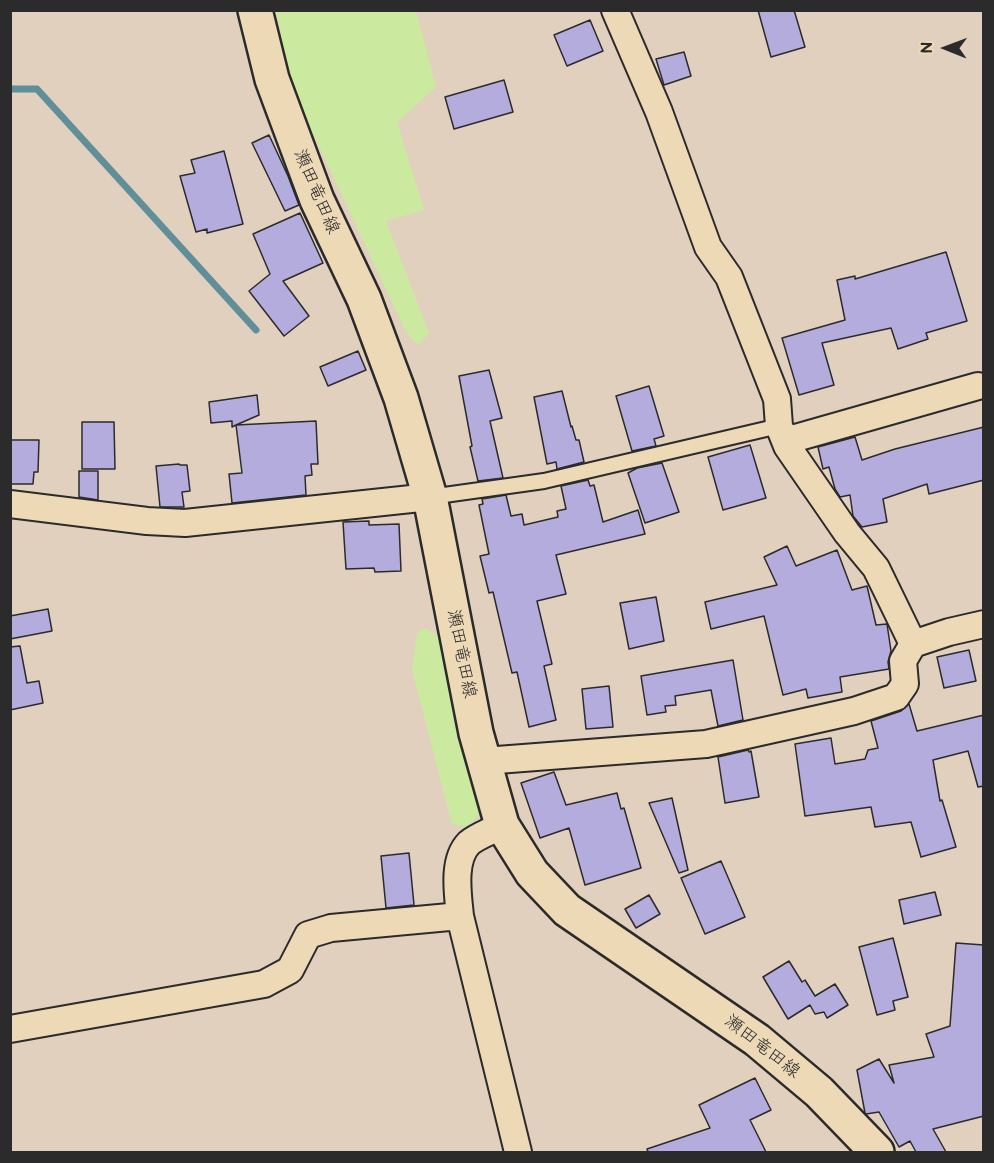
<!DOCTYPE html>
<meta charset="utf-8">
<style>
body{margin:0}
#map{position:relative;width:994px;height:1163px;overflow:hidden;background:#e2d0bf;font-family:"Balsamiq Sans",sans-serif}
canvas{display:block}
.frame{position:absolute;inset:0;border:12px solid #2b2b2b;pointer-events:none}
.north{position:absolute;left:916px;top:18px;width:60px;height:60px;-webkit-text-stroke:4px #eed9b7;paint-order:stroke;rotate:271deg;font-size:16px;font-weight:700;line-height:24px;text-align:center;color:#2b2b2b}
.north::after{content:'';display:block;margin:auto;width:21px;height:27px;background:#2b2b2b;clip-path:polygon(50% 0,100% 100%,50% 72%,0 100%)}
</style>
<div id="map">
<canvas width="994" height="1163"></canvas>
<div class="frame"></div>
<div class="north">N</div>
</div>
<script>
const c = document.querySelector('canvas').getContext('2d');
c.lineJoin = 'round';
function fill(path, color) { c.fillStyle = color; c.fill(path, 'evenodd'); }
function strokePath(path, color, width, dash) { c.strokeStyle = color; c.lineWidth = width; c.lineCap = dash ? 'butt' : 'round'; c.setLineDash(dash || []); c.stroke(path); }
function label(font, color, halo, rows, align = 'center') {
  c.font = font + ' "Balsamiq Sans","Klee One",sans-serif'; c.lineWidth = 4.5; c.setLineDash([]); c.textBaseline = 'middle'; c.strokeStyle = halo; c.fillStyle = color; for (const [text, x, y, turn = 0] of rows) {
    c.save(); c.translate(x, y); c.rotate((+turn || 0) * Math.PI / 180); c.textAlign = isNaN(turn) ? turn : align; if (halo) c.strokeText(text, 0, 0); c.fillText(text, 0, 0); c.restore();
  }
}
fill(new Path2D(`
 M276,11h140l20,76 -39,35 27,88 -38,11 43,112 -11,12 -12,-13 -113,-241z
 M425,628l21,12 35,173 -14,14 -15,-3 -40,-154 5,-37z`), '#cce9a0');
strokePath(new Path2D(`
 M10,89h27l219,241`), '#608f99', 7);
const building = new Path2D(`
 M758,10h36l11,37 -34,10z
 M590,20l13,31 -36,15 -13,-31z
 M684,52l7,24 -27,9 -8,-26z
 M504,80l9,32 -59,17 -9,-32z
 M269,135l19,41 11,29 -14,6 -33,-68z
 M224,151l19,73 -36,9v-4l-11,3 -16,-56 15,-3 -4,-13z
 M300,213l23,50 -40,18 26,35 -25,20 -35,-45 21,-17 -17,-40z
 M946,252l21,69 -41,12 2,6 -30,10 -7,-21 -69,15 12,42 -35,10 -17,-57 63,-18 -8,-40 18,-4v3z
 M358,351l8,19 -38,16 -8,-19z
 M489,370l13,48 -12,3 13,57 -25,3 -8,-34 2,-1 -13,-70z
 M649,386l15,50 -10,3 2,7 -24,5 -16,-55z
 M562,391l9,36 1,-1 4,14h3l5,22 -27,7 -1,-7 -9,2 -13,-67z
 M257,395l2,20 -23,10 80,-4 2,43h-7l1,11 -7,1 1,19 -74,8 -3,-29 13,-1 -6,-48 -4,2v-6l-21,2 -2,-21z
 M82,422h32l1,47h-33z
 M984,427v53l-55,14 -2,-10 -44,15 4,23 -25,5 -9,-11 -3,-21 -10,2 -5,-8 -6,-22 -6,2 -5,-22 37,-10 7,23 33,-11z
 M10,440h29l-1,32h-4l-1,12h-23z
 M750,445l16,53 -43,12 -15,-53z
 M662,463l17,49 -34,11 -17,-50 9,-5z
 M179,464l1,1h7l3,26 -8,1 2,15h-24l-4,-41z
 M79,471h19v29l-19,-3z
 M588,480l2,6 4,-1 9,37 35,-12 7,24 -89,21 10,39 -29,7 15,63 -8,2 12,54 -27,7 -12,-55 -5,1 -19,-81 -4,1 -9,-37 9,-2 -10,-49 4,-1 -1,-5 24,-4 5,21 11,-2 2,11 34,-8 -1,-6 9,-2 -5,-23z
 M369,521v4l30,-1 2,47 -26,1 -1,-4 -28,1 -3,-47z
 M787,546l9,20 41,-16 15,40 15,-4 9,39 11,-1 4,27 -3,11 1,7 -49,8 2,15 -34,6 -2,-9 -23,6 -19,-79 -53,13 -6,-27 72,-17 -13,-28z
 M656,597l8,44 -35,8 -9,-46z
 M48,609l4,22 -42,8v-23z
 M20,646l7,37 12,-2 4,22 -33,7v-63z
 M969,650l7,31 -32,7 -7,-31z
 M733,660l10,60 -25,6 -7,-36 -36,6 1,9 -11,1 1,6 -19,3 -6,-39z
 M609,686l4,41 -27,2 -4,-40z
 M909,704l8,27 67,-16v71l-6,1 -10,-36 -35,9 7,41 2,-1 14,47 -35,10 -10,-35 -36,5 -4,-20 -66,9 -10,-72 36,-6 4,26 30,-5 3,-9 10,-2 -7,-27 30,-10z
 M748,750l1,2 2,-1 8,46 -34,6 -7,-46z
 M554,772l12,33 51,-12 4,16 3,-1 17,60 -56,17 -16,-57 -29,10 -19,-55z
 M672,798l16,72 -9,3 -30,-70z
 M409,853l5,52 -28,3 -5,-52z
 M721,861l24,56 -40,17 -24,-56z
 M935,892l6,23 -37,9 -5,-24z
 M649,895l11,19 -24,14 -11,-19z
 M893,938l15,59 -15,4 2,9 -18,5 -18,-68z
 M956,943l28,2v171l-51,13 13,23h-30l-6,-11 -11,6 -20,-35 -13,2 -1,-1 -8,-43 22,-11 15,24 -5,-18 45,-8 -8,-23 24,-8z
 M789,961l13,21 3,-2 10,16 20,-12 13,21 -21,13 -3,-6 -9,2 -5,-9 -22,14 -25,-42z
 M755,1078l16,32 -21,10 16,32h-118l-1,-3 63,-21 -11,-23z`);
fill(building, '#b4acdd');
strokePath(building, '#2b2b2b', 1.5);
const lane = new Path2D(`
 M430,497l114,-16 235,-55`);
const street = new Path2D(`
 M615,10l44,102 49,135 21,30 48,122 2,27 8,20 60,87 29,35 37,76
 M785,441l193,-55
 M10,504l137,17 38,2 245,-26
 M484,761l222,-17 148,-33 42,-14 9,-13 -2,-23 10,-17 36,-12 35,-8
 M502,825c-10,6 -25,11 -33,18 -17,17 -11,52 -9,73l58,236
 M10,1029l254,-45 26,-14 18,-35 23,-7 129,-12`);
const secondary = new Path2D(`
 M255,10l17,69 45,121 47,99 37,99 29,99 46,236 26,92 30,48 35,37 190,130 62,52 58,60`);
strokePath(lane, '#2b2b2b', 18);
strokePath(street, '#2b2b2b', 30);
strokePath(secondary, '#2b2b2b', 38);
strokePath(lane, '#eed9b7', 14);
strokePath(street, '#eed9b7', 26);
strokePath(secondary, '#eed9b7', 33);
label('18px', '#2b2b2b', '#eed9b7', [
 ["瀬田竜田線",316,192,67],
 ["瀬田竜田線",461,654,79],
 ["瀬田竜田線",762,1047,38]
]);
</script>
